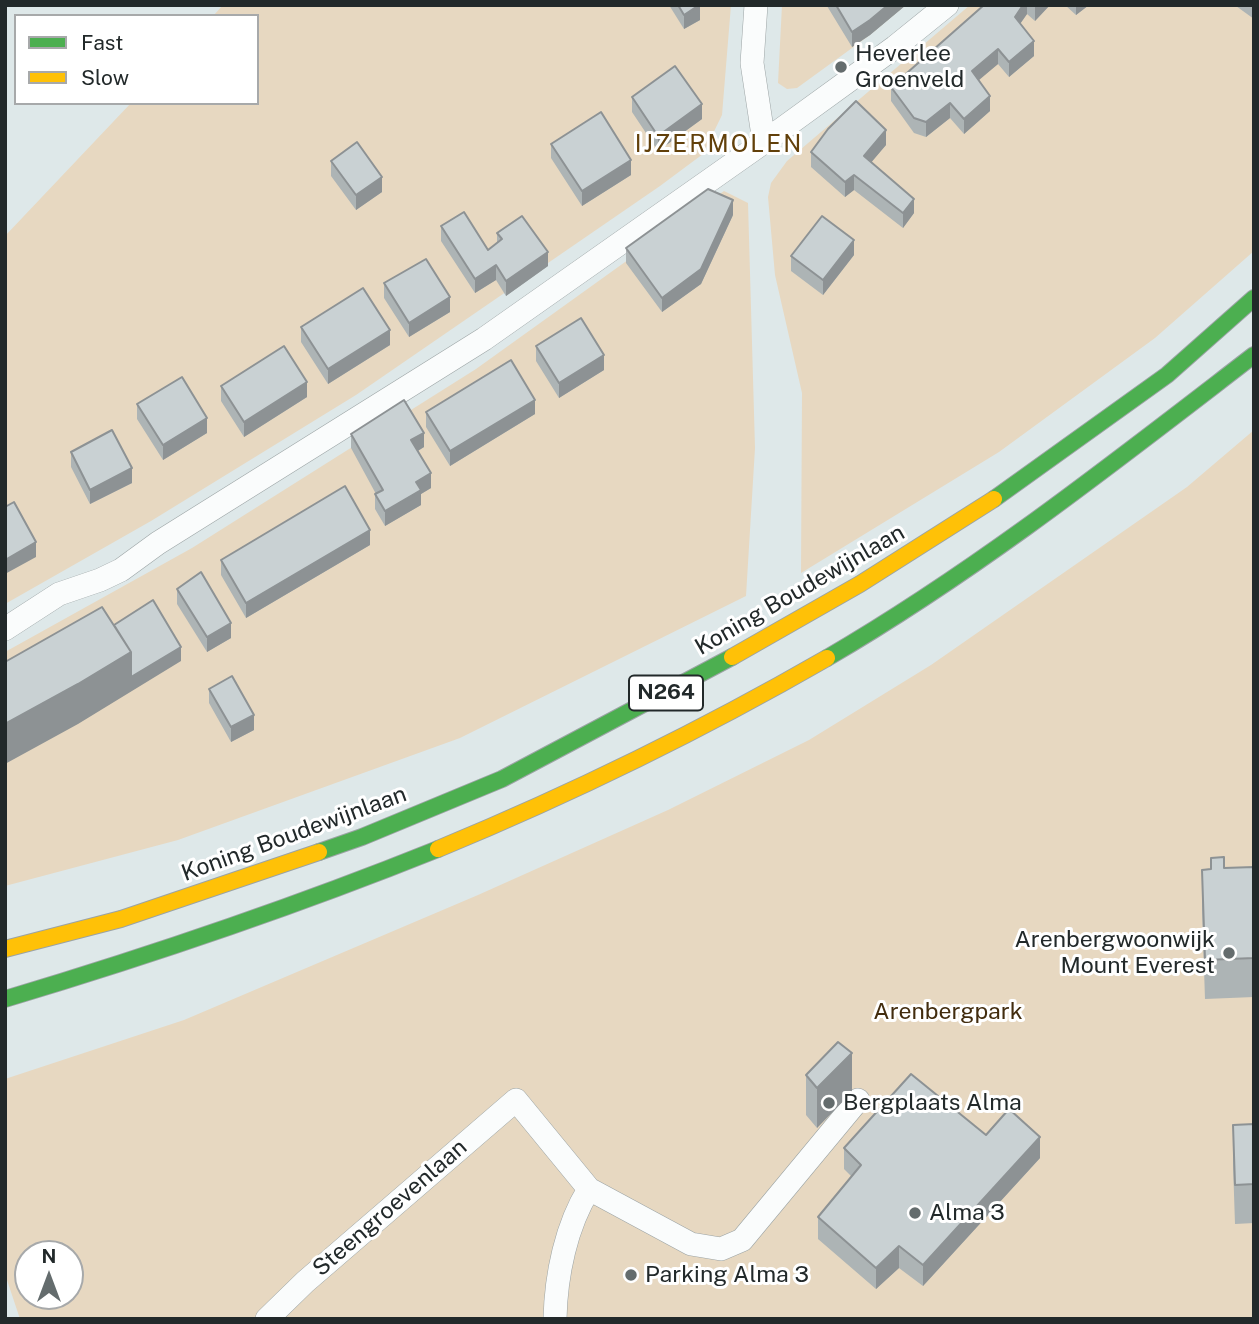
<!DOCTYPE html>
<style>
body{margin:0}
#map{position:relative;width:1259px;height:1324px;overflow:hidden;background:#dee8e9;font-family:"Public Sans",sans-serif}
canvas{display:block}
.frame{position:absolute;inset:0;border:7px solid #22292a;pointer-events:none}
.legend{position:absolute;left:14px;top:14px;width:245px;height:91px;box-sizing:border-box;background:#fff;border:2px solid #a7a9aa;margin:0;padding:9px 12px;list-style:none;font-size:21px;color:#22292a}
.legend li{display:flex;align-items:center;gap:14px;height:35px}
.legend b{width:35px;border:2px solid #a7a9aa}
.north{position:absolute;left:14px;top:1240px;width:70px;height:70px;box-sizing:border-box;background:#fff;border:2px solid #a7a9aa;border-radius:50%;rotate:0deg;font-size:19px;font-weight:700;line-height:28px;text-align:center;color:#22292a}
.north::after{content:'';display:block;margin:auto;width:24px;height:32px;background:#646c6d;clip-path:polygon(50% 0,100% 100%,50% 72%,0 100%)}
</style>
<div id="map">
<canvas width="1259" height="1324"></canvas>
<div class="frame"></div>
<ul class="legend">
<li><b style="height:9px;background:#4caf50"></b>Fast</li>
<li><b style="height:9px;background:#ffc107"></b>Slow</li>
</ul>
<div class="north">N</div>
</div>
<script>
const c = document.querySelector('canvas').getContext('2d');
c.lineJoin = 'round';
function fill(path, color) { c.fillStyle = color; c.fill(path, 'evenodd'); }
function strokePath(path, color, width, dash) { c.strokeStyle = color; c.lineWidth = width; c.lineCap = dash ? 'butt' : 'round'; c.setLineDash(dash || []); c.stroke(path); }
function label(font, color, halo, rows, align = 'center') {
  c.font = font + ' "Public Sans",sans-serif'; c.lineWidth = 6; c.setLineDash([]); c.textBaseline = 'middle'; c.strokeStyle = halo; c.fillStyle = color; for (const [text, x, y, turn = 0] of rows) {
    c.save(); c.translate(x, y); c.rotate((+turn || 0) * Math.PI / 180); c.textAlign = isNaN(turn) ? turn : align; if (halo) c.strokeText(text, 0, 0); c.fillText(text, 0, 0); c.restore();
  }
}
fill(new Path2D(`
 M223,5h508l-9,110 -19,39 -43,32 -304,209 -205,126 -146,83v-368l126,-133h126v-87h-44z
 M782,5h124l-36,30 -73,53 -10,1 -9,-6z
 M970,5h284v246l-99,87 -156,114 -198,121 1,-180 -27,-118 -7,-78 3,-14 16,-22z
 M724,191l24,12 7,245 -9,148 -286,142 -282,102 -173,46v-234l187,-104 284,-179z
 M1254,430v889h-1234l-15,-45v-195l179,-59 294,-125 190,-85 141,-70 122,-75 256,-178zM28,1254h42v42h-42z`), '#e7d8c1');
const street = new Path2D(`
 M756,5l-4,58 12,79
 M5,629l54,-35 41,-14 21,-10 37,-27 326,-204 280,-197 131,-95 52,-42
 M267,1319l38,-37 211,-182 73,89 102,55 30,5 21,-9 116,-140
 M555,1319c1,-44 11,-93 34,-130`);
const fast = new Path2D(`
 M994,499l173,-124 87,-77
 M827,658c151,-88 289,-197 427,-303
 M319,852l43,-15 140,-58 230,-122
 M5,999c147,-44 291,-93 433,-150`);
const slow = new Path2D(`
 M732,657l128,-73 134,-85
 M438,849c133,-55 264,-119 389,-191
 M5,949l116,-30 198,-67`);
strokePath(street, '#9ba3a4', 24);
strokePath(fast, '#9ba3a4', 18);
strokePath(slow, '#9ba3a4', 18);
strokePath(street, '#fafcfc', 23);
strokePath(fast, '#4caf50', 16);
strokePath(slow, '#ffc107', 16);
fill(new Path2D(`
 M669,5h31v15l-16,9z
 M906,5l-36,30 -18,12 -25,-41z
 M984,5h66l-15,16 -8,-7 -7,10 14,32 -25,21 -11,-13 -20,16 12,31 -26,23 -14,-16 -24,19 -12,-4 -23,-32v-14z
 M1065,5h24l-13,10z
 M1236,5h18v14l-18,-13z
 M632,97l70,22 -44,32 -26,-39z
 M551,144l80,31 -49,31 -31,-48z
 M886,145l-15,17 43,51 -11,15 -49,-38 -9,7 -34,-30v-15z
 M331,161l51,31 -26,18 -25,-34z
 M733,215l-32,69 -39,28 -36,-49v-15z
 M441,226l47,24 9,-7v-10l51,33 -42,30 -10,-16 -21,13 -34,-52z
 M854,255l-31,40 -32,-24v-15z
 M384,283l66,29 -41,25 -25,-39z
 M301,327l89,18 -62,39 -27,-42z
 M536,346l68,24 -45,28 -23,-37z
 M221,386l86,11 -63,40 -23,-36z
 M137,404l70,29 -44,27 -26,-41z
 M426,412l109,2 -85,52 -24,-39z
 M351,434l73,13 -6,4 13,37 -10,6v11l-36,21 -10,-17v-15h1l-25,-46z
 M71,452l61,31 -42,21 -19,-37z
 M370,545l-124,73 -25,-43v-15z
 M177,589l54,49 -24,14 -30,-48z
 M209,689l45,41 -23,12 -22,-39z
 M1211,858l13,10 30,-1v130l-49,2 -3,-90v-39l9,-1z
 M806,1075l46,17 -35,36 -11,-13z
 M1254,1124v99l-19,1 -2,-60v-39z
 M986,1135l54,23 -117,128 -24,-18 -23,21 -58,-50v-22l34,-40 -8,-8v-21z`), '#adb4b5');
fill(new Path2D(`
 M700,5v15l-16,9v-14z
 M888,5h18l-36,30 -18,12v-15z
 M1023,5h4v9l-12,17v-14z
 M1035,5h15l-15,16z
 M1076,5h13l-13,10z
 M1034,41v15l-25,21v-15z
 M998,49v15l-26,22v-15z
 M990,96v15l-26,23v-15z
 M950,103v15l-24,19v-15z
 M702,104v15l-44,32v-15z
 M886,130v15l-22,26v-15z
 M631,160v15l-49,31v-15z
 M854,175v15l-9,7v-15z
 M382,177v15l-26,18v-15z
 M914,199v14l-11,15v-15z
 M733,200v15l-32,69 -39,28v-14z
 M854,240v15l-31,40v-15z
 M548,252v14l-42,30v-15z
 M496,265v15l-21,13v-14z
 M450,297v15l-41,25v-14z
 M390,330v15l-62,39v-15z
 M604,355v15l-45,28v-15z
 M307,382v15l-63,40v-15z
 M535,400v14l-85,52v-15z
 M207,418v15l-44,27v-15z
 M424,433v14l-13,8v-15z
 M132,468v15l-42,21v-14z
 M431,473v15l-10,6v11l-36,21v-15l31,-29z
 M370,530v15l-124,73v-15z
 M36,542v15l-31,17v-14z
 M231,623v15l-24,14v-15z
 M181,647v14l-103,63 -73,40v-40l126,-72z
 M254,715v15l-23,12v-15z
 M852,1053v39l-35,36v-40z
 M1040,1137v21l-117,128v-21z
 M899,1246v22l-23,21v-21z`), '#8d9294');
const building = new Path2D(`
 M678,5h21l-15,10z
 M836,5h52l-18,15 -18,12z
 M984,5h39l-8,12 19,24 -25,21 -11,-13 -26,22 18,25 -26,23 -14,-16 -24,19 -12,-4 -23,-31z
 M675,66l27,38 -44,32 -26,-39z
 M856,101l30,29 -22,26 50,43 -11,14 -49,-38 -9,7 -34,-30 17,-23z
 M601,112l30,48 -49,31 -31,-47z
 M357,142l25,35 -26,18 -25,-34z
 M708,189l25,11 -32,69 -39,29 -36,-50z
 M464,212l24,38 14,-11 -5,-6 25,-17 26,36 -42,29 -10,-16 -21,14 -34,-53z
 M822,216l32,24 -31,40 -32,-24z
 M426,259l24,38 -41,26 -25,-40z
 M363,288l27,42 -62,39 -27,-42z
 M581,318l23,37 -45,28 -23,-37z
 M284,346l23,36 -63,40 -23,-36z
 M511,360l24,40 -85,51 -24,-39z
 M182,377l25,41 -44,27 -26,-41z
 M404,400l20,33 -13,7 20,33 -15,9 5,8 -36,21 -10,-17 8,-4 -32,-56z
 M112,430l20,38 -42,22 -19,-38z
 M345,486l25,44 -124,73 -25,-43z
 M14,502l22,40 -31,18v-53z
 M201,572l30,51 -24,14 -30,-48z
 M153,600l28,47 -50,30v-25l-17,-27z
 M102,607l29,45 -53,32 -73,40v-62z
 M232,676l22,39 -23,12 -22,-38z
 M1224,857v11l30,-1v91l-49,2 -3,-90 9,-1v-11z
 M838,1042l14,11 -35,35 -11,-13z
 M911,1074l75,61 23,-26 31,28 -117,128 -24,-19 -23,22 -58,-51 43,-52 -17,-17z
 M1254,1124v60l-19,1 -2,-60z`);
fill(building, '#c9d1d3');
strokePath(building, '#8d9294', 2);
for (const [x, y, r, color] of [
 [841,67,7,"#646c6d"],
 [1229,953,7,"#646c6d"],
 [829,1103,7,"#646c6d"],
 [915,1213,7,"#646c6d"],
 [631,1275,7,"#646c6d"]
]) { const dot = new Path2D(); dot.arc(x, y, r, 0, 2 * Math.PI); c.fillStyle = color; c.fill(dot); strokePath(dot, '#fff', 2.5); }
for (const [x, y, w] of [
 [666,693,74]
]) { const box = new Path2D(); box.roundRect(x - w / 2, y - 17.5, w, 35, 5); c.fillStyle = '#fff'; c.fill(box); strokePath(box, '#22292a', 2); }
label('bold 21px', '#22292a', null, [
 ["N264",666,693]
]);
label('23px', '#22292a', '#fff', [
 ["Heverlee",855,54],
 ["Groenveld",855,80],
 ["Arenbergwoonwijk",1215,940,"right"],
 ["Mount Everest",1215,966,"right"],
 ["Bergplaats Alma",843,1103],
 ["Alma 3",929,1213],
 ["Parking Alma 3",645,1275]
], 'left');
label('23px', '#22292a', '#fff', [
 ["Koning Boudewijnlaan",800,590,-30],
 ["Koning Boudewijnlaan",294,834,-20],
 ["Steengroevenlaan",390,1208,-41]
]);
label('23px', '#422c0e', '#fff', [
 ["Arenbergpark",948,1012]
]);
c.letterSpacing = '2px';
label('24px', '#62400a', '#fff', [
 ["IJZERMOLEN",719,145]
]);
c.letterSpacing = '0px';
</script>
